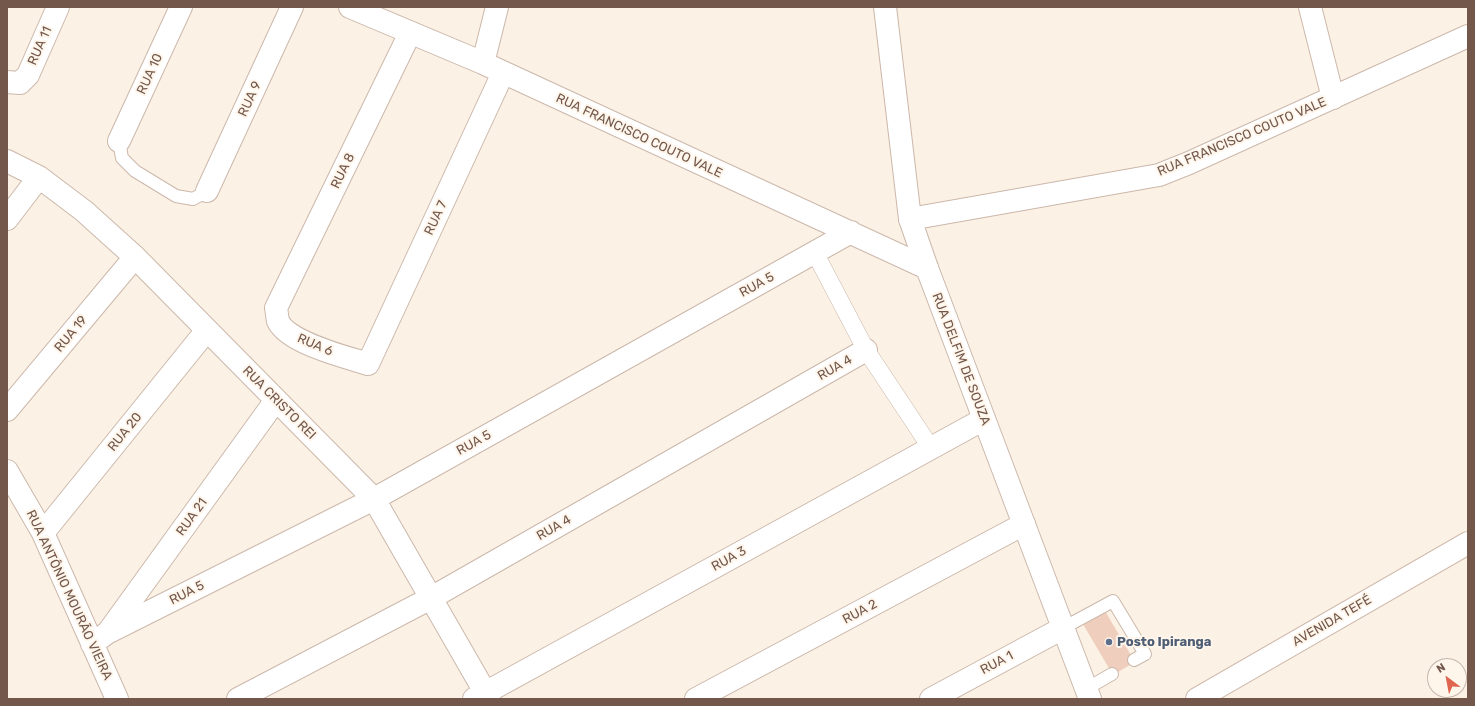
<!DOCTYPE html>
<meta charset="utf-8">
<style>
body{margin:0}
#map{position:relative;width:1475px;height:706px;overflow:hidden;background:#fbf1e5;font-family:Rubik,sans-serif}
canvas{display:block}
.frame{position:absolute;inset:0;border:8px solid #73574b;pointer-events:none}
.north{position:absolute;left:1427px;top:658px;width:40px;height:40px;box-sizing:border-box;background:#fef5eb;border:1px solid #c6b6ab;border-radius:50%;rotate:328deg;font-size:11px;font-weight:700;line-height:16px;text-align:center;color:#73574b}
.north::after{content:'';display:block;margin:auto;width:14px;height:18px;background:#e0654f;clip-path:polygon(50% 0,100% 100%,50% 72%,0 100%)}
</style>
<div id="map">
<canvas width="1475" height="706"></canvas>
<div class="frame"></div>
<div class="north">N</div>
</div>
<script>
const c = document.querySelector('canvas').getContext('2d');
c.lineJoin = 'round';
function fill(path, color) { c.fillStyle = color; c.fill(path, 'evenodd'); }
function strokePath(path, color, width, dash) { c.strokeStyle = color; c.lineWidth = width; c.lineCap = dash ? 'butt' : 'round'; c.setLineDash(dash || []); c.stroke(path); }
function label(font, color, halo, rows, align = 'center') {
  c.font = font + ' Rubik,sans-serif'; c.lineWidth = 4; c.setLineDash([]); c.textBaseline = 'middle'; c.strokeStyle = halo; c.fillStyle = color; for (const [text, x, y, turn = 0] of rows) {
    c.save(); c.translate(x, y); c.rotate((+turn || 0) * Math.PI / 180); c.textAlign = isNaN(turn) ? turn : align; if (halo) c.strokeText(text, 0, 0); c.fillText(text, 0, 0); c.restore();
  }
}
fill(new Path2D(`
 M1105,611l30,51 -22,13 -30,-51z`), '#efcebd');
const service = new Path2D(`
 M119,141l3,17 13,13 41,25 17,3 14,-8
 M1063,628l50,-27 32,53 -11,6
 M1086,689l26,-15`);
const pedestrian = new Path2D(`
 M815,253l51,97 65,98`);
const minor = new Path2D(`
 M350,7l133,56 444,205
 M1310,7l23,91
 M410,33l-134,275c1,4 1,9 2,13 10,22 68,36 90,43l135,-291
 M483,63l14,-56
 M7,82l13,1 8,-8 30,-68
 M119,141l62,-134
 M7,161l32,16 45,34 51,46 239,242 115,200
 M207,191l85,-184
 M7,219l32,-42
 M910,219l249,-44 30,-12 279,-127
 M7,410l128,-153
 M7,471l36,62 74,166
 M43,533l164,-203
 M109,631l167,-231
 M92,644l15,-11 267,-134 477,-267
 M238,699l193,-101 435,-248
 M474,699l510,-280
 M696,699l328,-175
 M931,699l132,-71`);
const tertiary = new Path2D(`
 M885,7l25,212 17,49 163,431`);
const secondary = new Path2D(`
 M1197,699l271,-156`);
strokePath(service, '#ccb8ab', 14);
strokePath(pedestrian, '#ccb8ab', 18);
strokePath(minor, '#ccb8ab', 24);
strokePath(tertiary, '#ccb8ab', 24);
strokePath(secondary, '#d1baac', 24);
strokePath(service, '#fff', 12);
strokePath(pedestrian, '#fff', 17);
strokePath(minor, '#fff', 22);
strokePath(tertiary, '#fff', 22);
strokePath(secondary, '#fff', 22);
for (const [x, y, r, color] of [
 [1109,642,4,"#5c6f8a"]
]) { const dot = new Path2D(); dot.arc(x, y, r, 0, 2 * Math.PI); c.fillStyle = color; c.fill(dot); strokePath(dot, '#fef5eb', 1.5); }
label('13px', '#73574b', '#fef5eb', [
 ["RUA 11",40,46,-66],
 ["RUA 10",150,74,-65],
 ["RUA 9",250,99,-65],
 ["RUA FRANCISCO COUTO VALE",639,136,25],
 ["RUA FRANCISCO COUTO VALE",1242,137,-23],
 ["RUA 8",343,171,-64],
 ["RUA 7",436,218,-65],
 ["RUA 5",757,285,-29],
 ["RUA 19",71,334,-50],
 ["RUA 6",315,345,23],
 ["RUA DELFIM DE SOUZA",961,359,69],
 ["RUA 4",835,368,-30],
 ["RUA CRISTO REI",279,403,45],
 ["RUA 20",125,432,-51],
 ["RUA 5",474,443,-29],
 ["RUA 21",192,517,-54],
 ["RUA 4",554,528,-30],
 ["RUA 3",729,559,-29],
 ["RUA 5",187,593,-27],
 ["RUA ANTÔNIO MOURÃO VIEIRA",69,595,65],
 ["RUA 2",860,612,-28],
 ["AVENIDA TEFÉ",1332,621,-30],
 ["RUA 1",997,663,-28]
]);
label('bold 13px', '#4e5e75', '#fef5eb', [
 ["Posto Ipiranga",1117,642]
], 'left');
</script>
